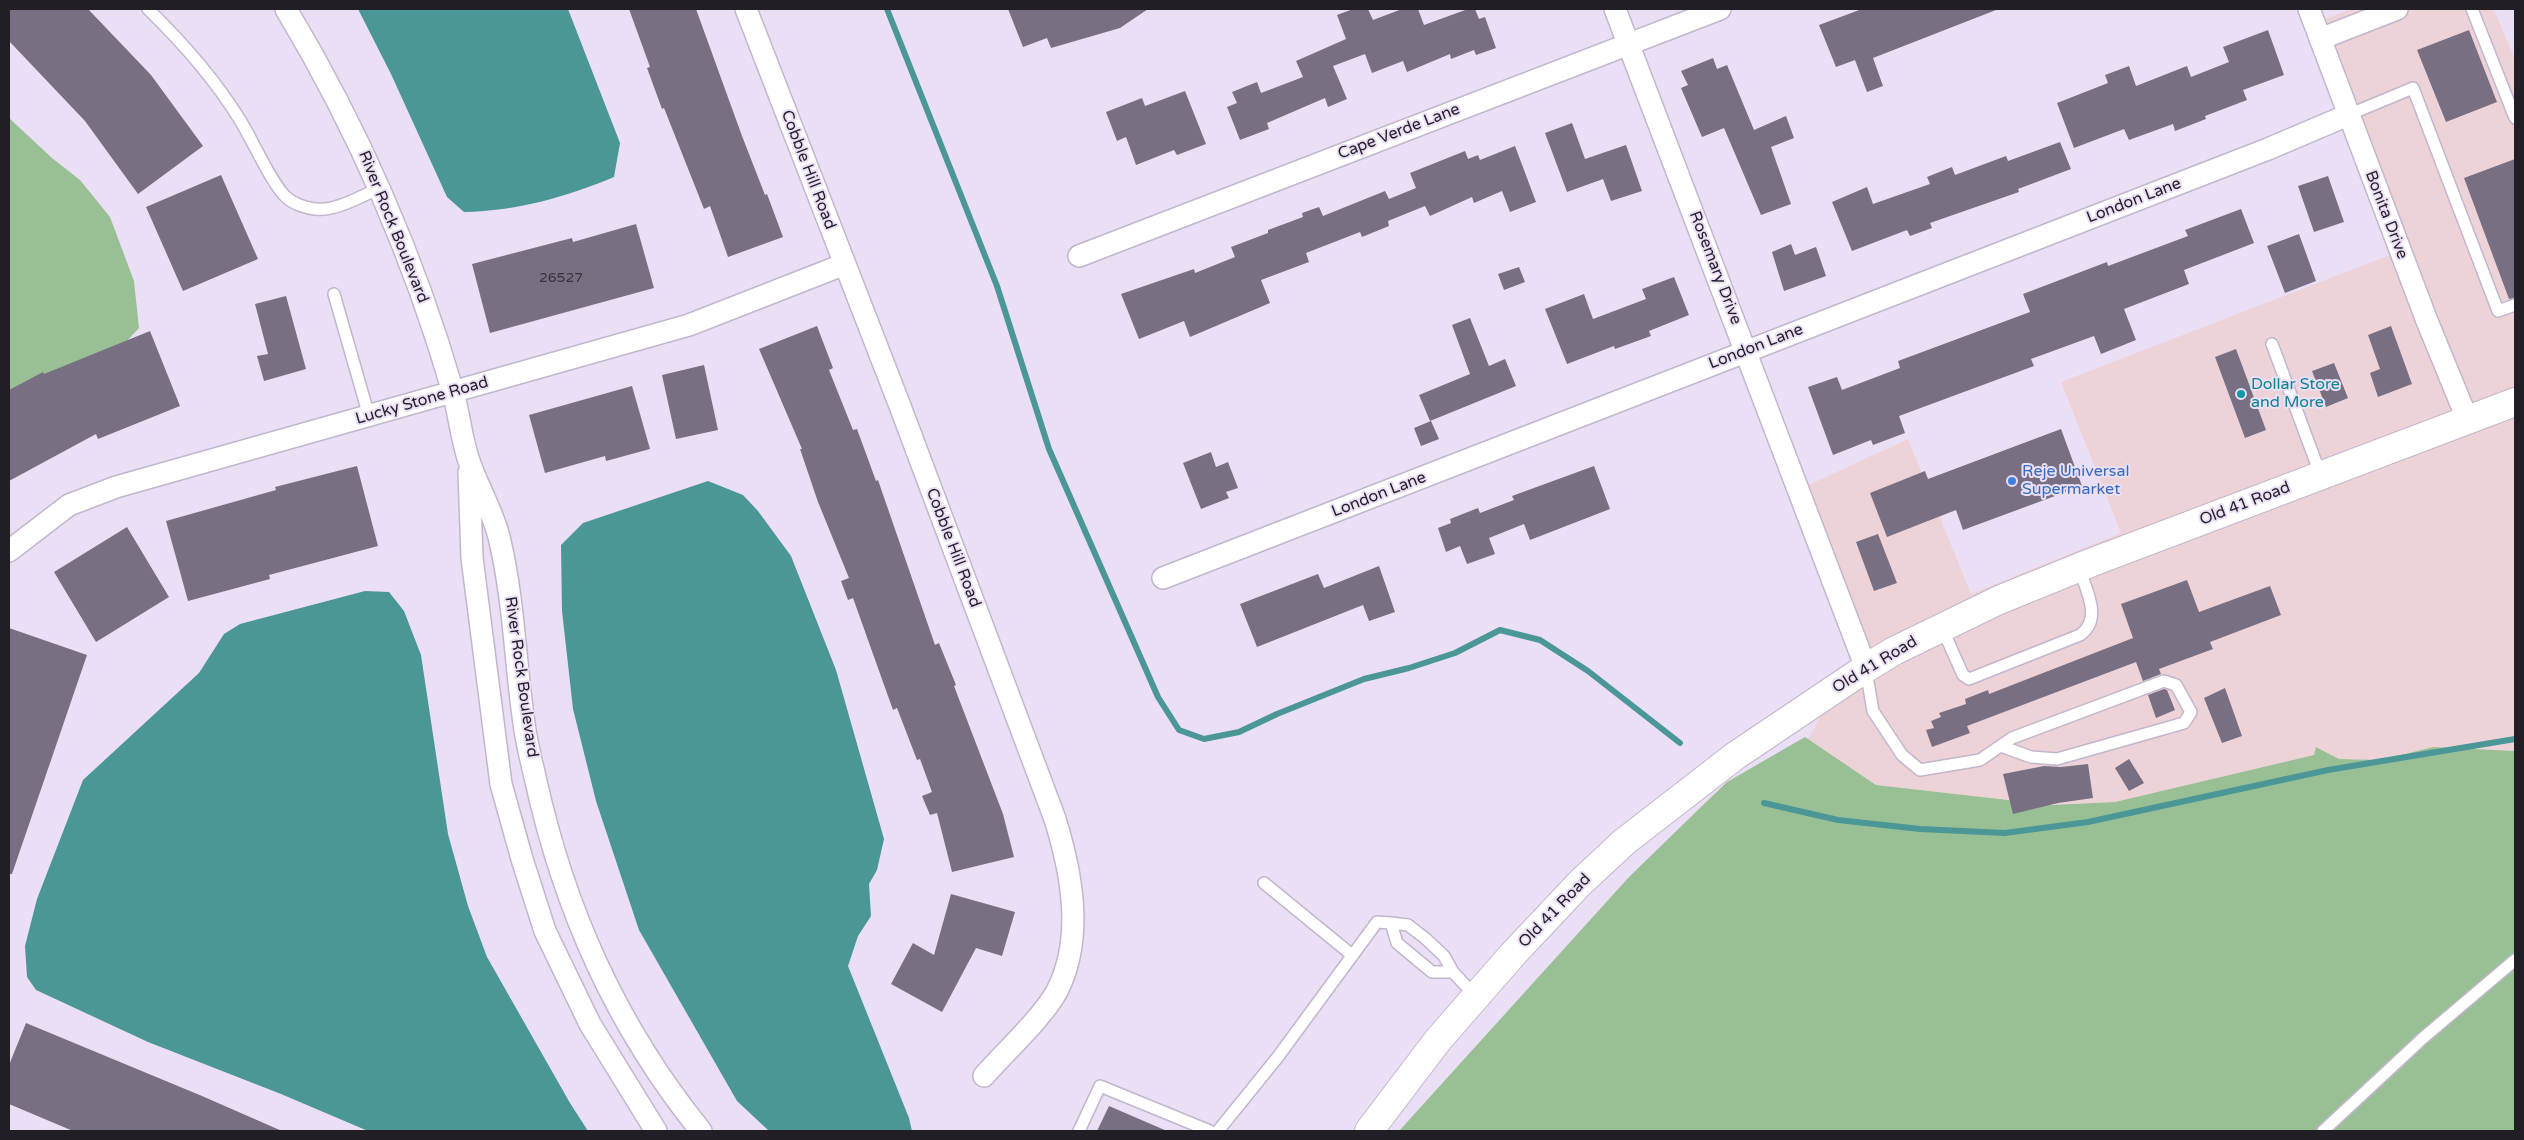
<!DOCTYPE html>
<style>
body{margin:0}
#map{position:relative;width:2524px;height:1140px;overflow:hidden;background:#ebdff6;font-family:"Varela Round",sans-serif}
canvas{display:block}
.frame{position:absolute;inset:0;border:10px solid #221e26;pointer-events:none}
</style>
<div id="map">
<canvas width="2524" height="1140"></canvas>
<div class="frame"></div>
</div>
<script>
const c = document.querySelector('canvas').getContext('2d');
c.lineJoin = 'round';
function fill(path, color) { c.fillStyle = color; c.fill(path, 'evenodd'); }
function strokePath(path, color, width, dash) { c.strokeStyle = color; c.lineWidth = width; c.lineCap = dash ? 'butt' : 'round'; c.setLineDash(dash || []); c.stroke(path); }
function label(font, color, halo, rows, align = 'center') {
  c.font = font + ' "Varela Round",sans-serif'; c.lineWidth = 4; c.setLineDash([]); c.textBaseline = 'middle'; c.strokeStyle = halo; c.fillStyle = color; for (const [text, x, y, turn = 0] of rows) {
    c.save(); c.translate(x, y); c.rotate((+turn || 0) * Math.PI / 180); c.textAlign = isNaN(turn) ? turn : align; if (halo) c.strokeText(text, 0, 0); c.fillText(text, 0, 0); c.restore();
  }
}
fill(new Path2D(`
 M2351,9h143l21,51v330l-669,277 15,-27 -61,-151 108,-50 63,155 150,-61 -60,-151 342,-132 -88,-227z
 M2515,414v337l-82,-4 -52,13 -42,-1 -23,-12 -2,8 -199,47 -63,3 -176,-20 -68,-46 16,-29 48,-33 132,-66z`), '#edd3d7');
fill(new Path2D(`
 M9,118l43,40 28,22 30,37 24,64 5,47 -23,25 -84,35 -23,4z
 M1805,737l71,48 176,20 63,-3 199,-47 2,-8 23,12 42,1 52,-13 82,4v380h-1116l230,-254 73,-71 25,-24z`), '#99c094');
fill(new Path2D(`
 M358,9h210l52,134 -6,34c-48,20 -97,34 -150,35l-17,-15 -56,-123z
 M708,481l35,14 15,16 33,45 45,114 48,169 -7,31 -8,14 2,32 -13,20 -10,30 61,152 3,13h-143l-32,-30 -98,-171 -43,-129 -23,-92 -11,-98 -1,-66 22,-22z
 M365,591l24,1 15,19 17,44 27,179 20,72 19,51 83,146 18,28h-220l-87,-37 -133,-52 -112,-52 -9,-13 -2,-31 12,-47 46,-119 116,-107 25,-39 16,-10z`), '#4b9697');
strokePath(new Path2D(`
 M887,9l110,277 52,163 109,248 21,33 25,9 35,-7 38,-18 87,-35 45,-11 46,-15 45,-23 40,10 48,31 92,72
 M1764,803l74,17 82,9 85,4 83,-11 240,-52 187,-31`), '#4b9697', 6);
fill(new Path2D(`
 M9,9h79l63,66 52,71 -65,48 -53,-73 -76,-80z
 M629,9h67l46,127 23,59 2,-1 16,43 -55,20 -18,-51 -6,3 -40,-101 -2,1 -15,-41 3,-1z
 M1008,9h140l-28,19 -69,20 -4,-10 -24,9z
 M1353,9h15l5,11 29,-11h16l6,16 44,-16h7l4,10 6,-2 11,31 -20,7 -2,-5 -23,9 -1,-5 -43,18 -4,-11 -31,12 -7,-19 -32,12 14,33 -19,8 -3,-9 -58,25 2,6 -29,11 -13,-33 10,-4 -5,-11 25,-10 4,11 42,-16 -7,-16 50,-22 -9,-24z
 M1862,9h134v1l-123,48 10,28 -16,6 -12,-32 -19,7 -17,-42z
 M2268,30l16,45 -41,15 4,10 -42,16 1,3 -31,12 -2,-7 -44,16 -5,-11 -50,19 -17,-45 51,-20 -3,-8 24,-9 7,20 51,-20 4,11 38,-15 -6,-15z
 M2469,30l28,72 -51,20 -29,-72z
 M1713,58l4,11 10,-4 27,65 32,-14 8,22 -23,9 20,57 -30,11 -37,-87 -22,9 -21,-49 7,-3 -7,-14z
 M1185,91l21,53 -29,11 -3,-5 -38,15 -10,-28 -9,4 -11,-29 36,-14 3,8z
 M1572,123l13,36 41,-14 16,46 -31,10 -8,-22 -36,13 -22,-59z
 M2060,142l11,27 -53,20 1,3 -89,31 2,5 -22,8 -3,-6 -55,21 -20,-49 35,-15 6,17 57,-20 -3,-7 25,-10 3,8 51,-19 2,5z
 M1515,146l21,56 -26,10 -8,-21 -28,12 -2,-6 -42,19 -5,-10 -37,15 1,5 -27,11 -2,-5 -54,21 3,9 -48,18 9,23 -80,34 -6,-16 -45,18 -18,-45 73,-25 1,4 40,-16 -4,-10 37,-14v-3l35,-13 -1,-4 17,-6 4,9 62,-25 4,8 27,-11 -6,-15 55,-22 3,8 10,-4 2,5z
 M2515,159v139l-6,1 -45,-121z
 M221,175l37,84 -75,32 -37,-84z
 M2328,176l16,46 -30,10 -16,-46z
 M2241,209l13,34 -70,27 5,14 -65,25 12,31 -35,14 -7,-18 -63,23 3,7 -135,50 6,17 -32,12 -2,-5 -38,15 -25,-68 29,-10 5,13 58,-22 -2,-7 132,-49 -7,-18 84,-32 1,4 80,-30 -3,-6z
 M636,224l18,64 -164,45 -18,-69 100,-26 1,4z
 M2299,234l17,47 -31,12 -18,-47z
 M1791,244l4,11 21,-8 10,29 -42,15 -12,-39z
 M1519,267l6,15 -21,8 -6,-16z
 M1674,277l15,38 -40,16 2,5 -36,13 -1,-3 -47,18 -22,-55 39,-15 9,25 53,-20 -4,-10z
 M286,296l20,73 -42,12 -7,-25 11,-2 -13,-50z
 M1470,318l19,48 16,-7 11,27 -86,35 -11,-26 51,-21 -18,-49z
 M817,326l16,42 -4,2 24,60 4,-1 19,52 2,-1 57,165 4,-2 17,42 -2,1 49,128 11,43 -62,15 -15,-59 -7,2 -8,-19 10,-4 -12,-33 -3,1 -20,-52 -4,2 -40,-112 -5,2 -7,-19 8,-3 -31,-76 -18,-53h2l-43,-100z
 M2391,326l21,58 -34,13 -8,-24 10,-4 -12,-34z
 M150,331l30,75 -82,33 -2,-5 -87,47v-91l34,-18 1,2z
 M2236,349l30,81 -21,8 -30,-81z
 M2334,363l14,35 -22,9 -14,-36z
 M704,365l14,65 -42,9 -14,-64z
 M632,386l18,63 -44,12 -1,-5 -60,17 -16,-58z
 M1431,421l8,18 -18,7 -7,-18z
 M2061,429l21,57 -119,44 -7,-20 -69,27 -17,-44 55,-22 3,8z
 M1211,452l5,15 12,-5 10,26 -12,4 3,6 -28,11 -18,-46z
 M357,466l21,80 -109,29 1,4 -82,22 -22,-80 110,-31 -1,-3z
 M1594,466l16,43 -80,31 -6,-16 -35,14 6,16 -28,10 -7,-18 -14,6 -8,-24 13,-5 -1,-4 28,-11 2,5 34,-13 -2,-4z
 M127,527l42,70 -73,45 -42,-70z
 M1878,534l19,49 -23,8 -18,-49z
 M1379,566l16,46 -26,9 -6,-16 -106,42 -17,-43 78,-30 6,14z
 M2187,580l12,32 71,-26 11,29 -71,27 3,7 -54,20 2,5 -18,7 -7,-19 -169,64 3,7 -38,14 -6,-17 8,-2 -3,-7 10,-4 -2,-4 27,-9 -1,-5 23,-9 1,4 144,-56 -12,-34z
 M9,628l78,27 -75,219h-3z
 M2225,688l17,48 -20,7 -18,-45z
 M2164,689l3,1 8,20 -19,8 -8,-23z
 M2129,759l15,24 -15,8 -14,-23z
 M2088,764l5,34 -35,5 -45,11 -10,-40 41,-8 17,1z
 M951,894l64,18 -13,44 -26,-8 -34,64 -51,-28 22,-41 21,12z
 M26,1023l176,73 80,35h-209l-64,-27v-39z
 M1109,1106l58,25h-70z`), '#796f83');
const lane = new Path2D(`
 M148,9c34,33 66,69 92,111 12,19 32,65 47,78 7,6 19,10 28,11 20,3 46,-13 65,-21
 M2472,9l43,109
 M2348,115l65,-27 85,223 17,-6
 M334,294l35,122
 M2272,344l49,132
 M1942,628l21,47 6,4 111,-44c23,-16 6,-45 -1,-67
 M1866,670l7,41 29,44 18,15 60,-10 32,-22 152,-57 12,4 15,27 -7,11 -127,36 -26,-2 -30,-11
 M1264,883l88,72
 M1453,972h-21l-35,-29 -6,-20 17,2 18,14 18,17 9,16 23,25
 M1079,1131l21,-45 110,45
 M1218,1131l59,-73 100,-136 14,1
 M2323,1131l100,-93 92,-78`);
const street = new Path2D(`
 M286,9c72,120 128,248 167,383 6,22 8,44 15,66 8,26 24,51 31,79 15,62 16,124 25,186 2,18 7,36 11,54 29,132 81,249 166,354
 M746,9l154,397 155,413c17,55 29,119 2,172 -13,25 -53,62 -73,85
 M1615,9l251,659
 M2309,9l118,312 41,100
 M2320,39l77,-30
 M1079,256l641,-247
 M469,472l3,86 29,226 21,75 23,72 45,93 66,107
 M9,551l60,-46 47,-18 573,-162 156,-61
 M1163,578l1105,-429 80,-34`);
const secondary = new Path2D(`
 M1369,1131l69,-91 76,-87 66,-70 44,-41 111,-86 131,-88 28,-17 105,-51 91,-37 425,-161`);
strokePath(lane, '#c2b6cd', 14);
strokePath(street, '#c2b6cd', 24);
strokePath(secondary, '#c2b6cd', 30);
strokePath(lane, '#fff', 11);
strokePath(street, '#fff', 21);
strokePath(secondary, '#fff', 28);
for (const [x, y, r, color] of [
 [2241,394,5,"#0f9aa8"],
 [2012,481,5,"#3f7fe0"]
]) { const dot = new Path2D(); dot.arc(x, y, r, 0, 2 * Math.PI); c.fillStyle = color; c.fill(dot); strokePath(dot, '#ebdff6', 2); }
label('14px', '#38323d', null, [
 ["26527",561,278]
]);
label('16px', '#221e26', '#ebdff6', [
 ["Cape Verde Lane",1399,132,-21],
 ["Cobble Hill Road",808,170,69],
 ["London Lane",2134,201,-21],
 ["Bonita Drive",2386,215,69],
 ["River Rock Boulevard",393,227,68],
 ["Rosemary Drive",1715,268,69],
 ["London Lane",1756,347,-21],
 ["Lucky Stone Road",422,401,-16],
 ["London Lane",1379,495,-21],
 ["Old 41 Road",2245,504,-21],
 ["Cobble Hill Road",953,548,69],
 ["Old 41 Road",1875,665,-31],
 ["River Rock Boulevard",521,677,82],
 ["Old 41 Road",1555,911,-46]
]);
label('16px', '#0d838f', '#ebdff6', [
 ["Dollar Store",2251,385],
 ["and More",2251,403]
], 'left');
label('16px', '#366cbe', '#ebdff6', [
 ["Reje Universal",2022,472],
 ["Supermarket",2022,490]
], 'left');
</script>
